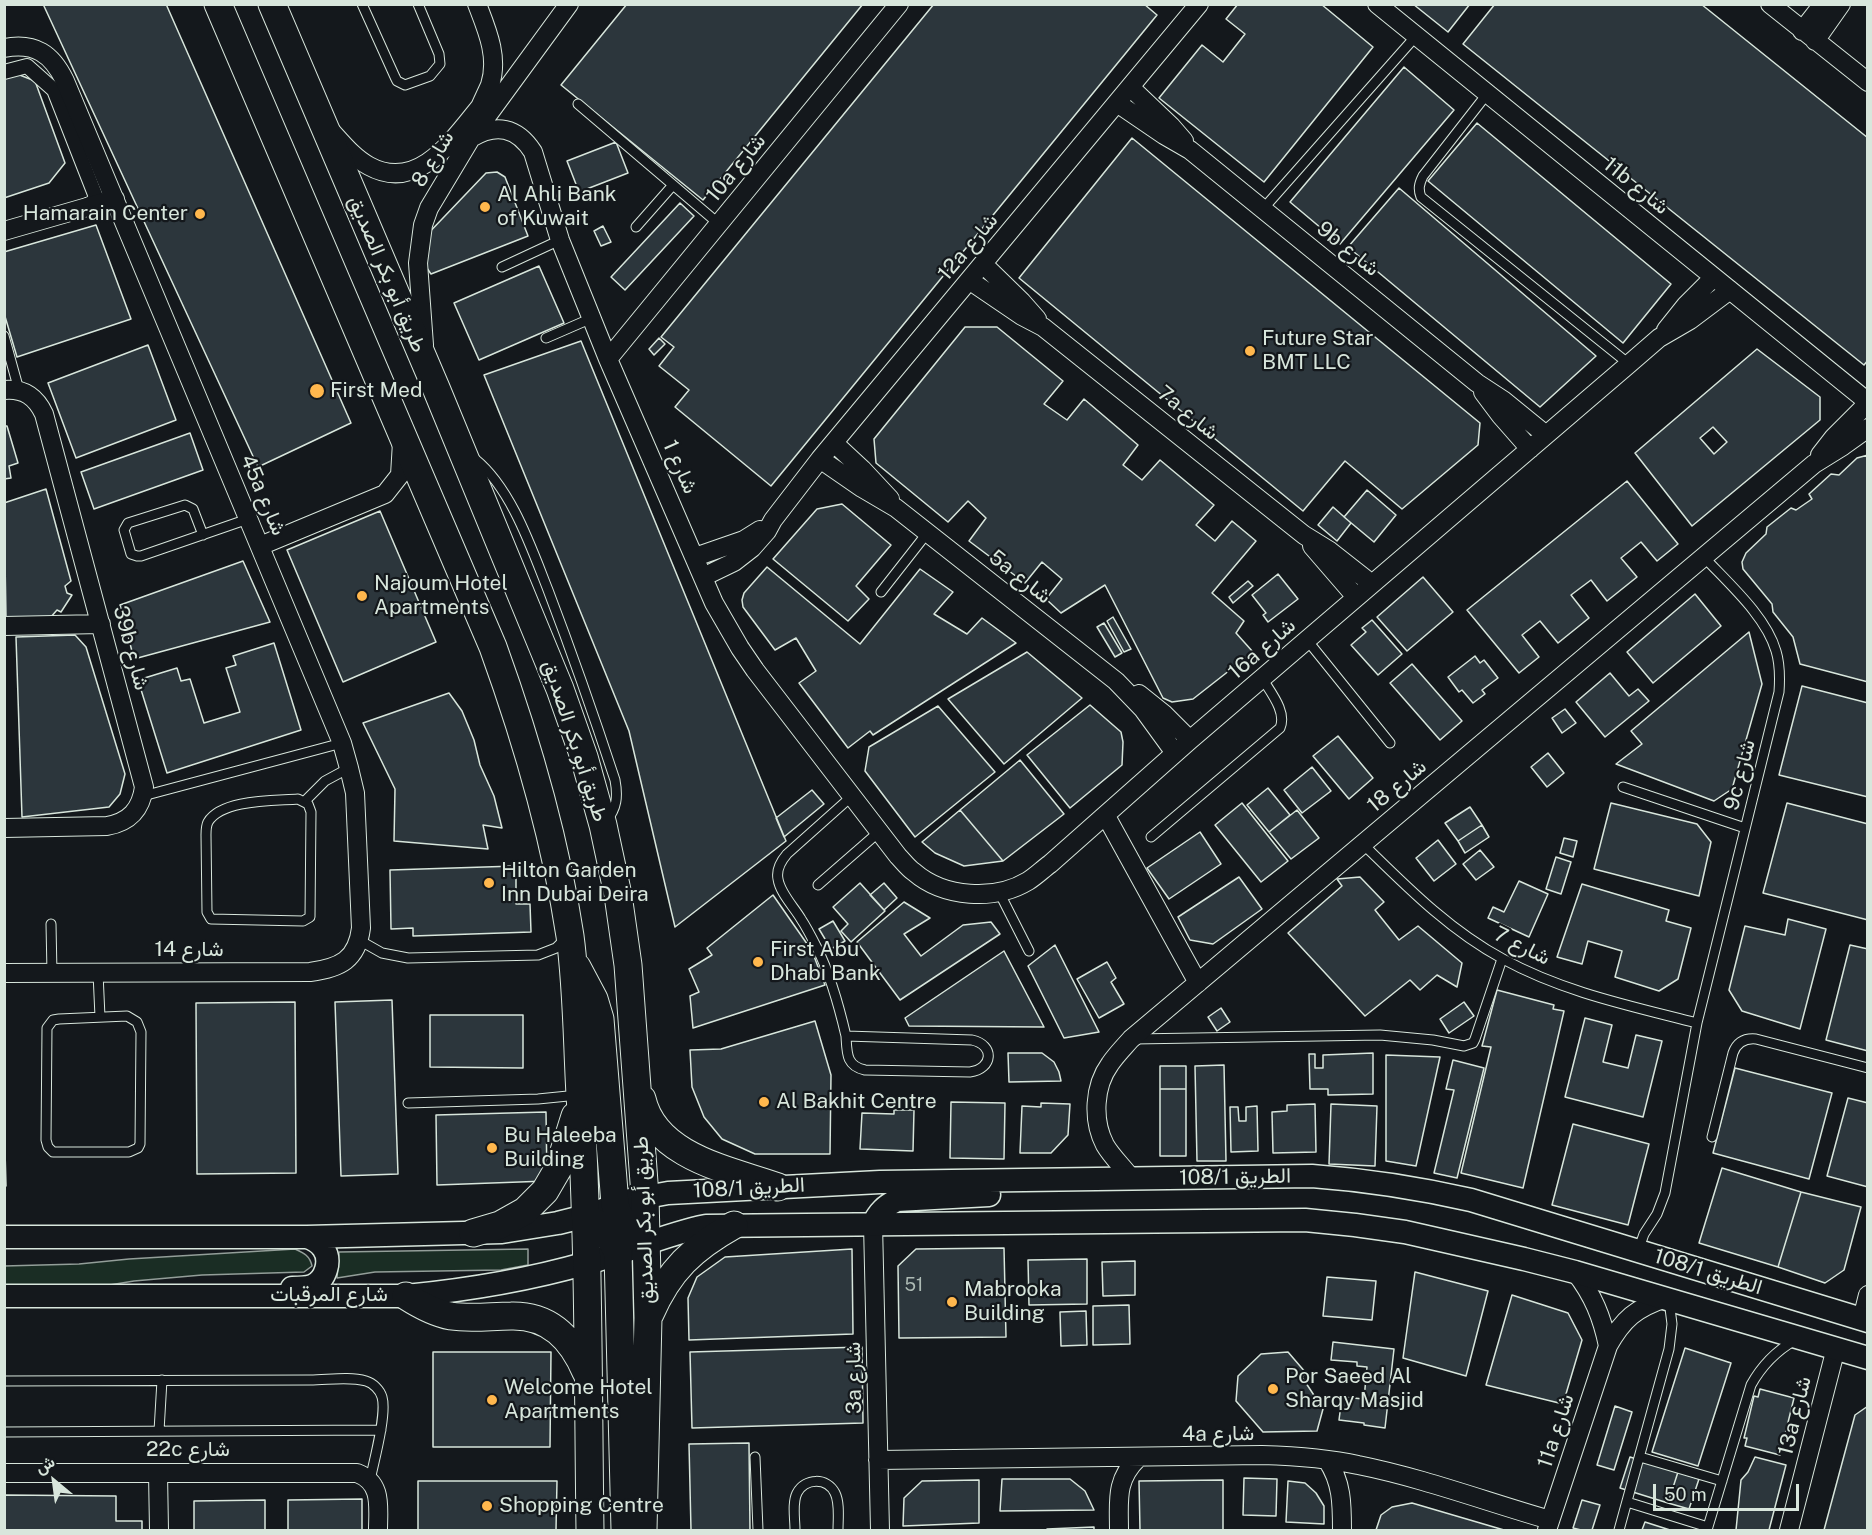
<!DOCTYPE html>
<meta charset="utf-8">
<style>
body{margin:0}
#map{position:relative;width:1872px;height:1535px;overflow:hidden;background:#14181c;font-family:"Public Sans",Vazirmatn,sans-serif}
canvas{display:block}
.frame{position:absolute;inset:0;border:6px solid #d8e6dc;pointer-events:none}
.north{position:absolute;left:24px;top:1451px;width:60px;height:60px;-webkit-text-stroke:4px #14181c;paint-order:stroke;rotate:331deg;font-size:16px;font-weight:700;line-height:24px;text-align:center;color:#d8e6dc}
.north::after{content:'';display:block;margin:auto;width:21px;height:27px;background:#d8e6dc;clip-path:polygon(50% 0,100% 100%,50% 72%,0 100%)}
.scale{position:absolute;left:1653px;top:1484px;width:146px;height:27px;box-sizing:border-box;border:3px solid #d8e6dc;border-top:0;padding-left:8px;font-size:18px;line-height:21px;white-space:nowrap;color:#d8e6dc;-webkit-text-stroke:4px #14181c;paint-order:stroke}
</style>
<div id="map">
<canvas width="1872" height="1535"></canvas>
<div class="frame"></div>
<div class="north">ش</div>
<div class="scale">50 m</div>
</div>
<script>
const c = document.querySelector('canvas').getContext('2d');
c.lineJoin = 'round';
function fill(path, color) { c.fillStyle = color; c.fill(path, 'evenodd'); }
function strokePath(path, color, width, dash) { c.strokeStyle = color; c.lineWidth = width; c.lineCap = dash ? 'butt' : 'round'; c.setLineDash(dash || []); c.stroke(path); }
function label(font, color, halo, rows, align = 'center') {
  c.font = font + ' "Public Sans",Vazirmatn,sans-serif'; c.lineWidth = 4.5; c.setLineDash([]); c.textBaseline = 'middle'; c.strokeStyle = halo; c.fillStyle = color; for (const [text, x, y, turn = 0] of rows) {
    c.save(); c.translate(x, y); c.rotate((+turn || 0) * Math.PI / 180); c.textAlign = isNaN(turn) ? turn : align; if (halo) c.strokeText(text, 0, 0); c.fillText(text, 0, 0); c.restore();
  }
}
const green = new Path2D(`
 M295,1249c9,4 15,7 17,17l-8,6 -102,3 -68,6 -55,9 -74,1 -1,-25 75,-2 50,-5z
 M528,1249v16l-27,5 -126,2 -38,6 2,-26z`);
fill(green, '#1a2d24');
strokePath(green, '#939e99', 1.5);
const building = new Path2D(`
 M43,4h123l185,419 -93,44z
 M627,4h236l-160,196 -142,-115z
 M934,4h210l13,11 -386,471 -96,-79 14,-17 -30,-24 15,-19 -13,-10z
 M1238,4h83l52,43 -109,135 -105,-84 43,-53 21,17 22,-28 -19,-15z
 M1413,4h57l-22,28z
 M1495,4h206l167,134v222l-4,5 -401,-321z
 M1404,67l50,43 -114,134 -50,-42z
 M12,72l23,9 30,82 -16,20 -45,15v-123z
 M1477,123l194,161 -48,59 -195,-162z
 M1132,138l348,285 -2,22 -76,64 -57,-48 -42,50 -284,-233z
 M616,142l12,31 -49,19 -12,-31z
 M497,172l8,5 23,59 -97,38 -11,-16 1,-17 65,-68z
 M1399,188l197,168 -56,51 -192,-160z
 M680,203l14,13 -69,74 -14,-13z
 M96,225l35,94 -114,38 -13,-44v-61z
 M603,226l8,16 -10,4 -7,-15z
 M539,266l25,57 -85,37 -25,-57z
 M965,327h32l66,54 -19,23 23,16 17,-21 54,46 -15,20 19,15 18,-20 54,45 -18,20 19,16 17,-20 24,20 -44,52 32,28 -8,12 17,19 -60,47 -21,3 -9,-4 -58,-113 -44,28 -15,-14 16,-20 -20,-17 -17,21 -56,-42 17,-23 -18,-17 -20,21 -72,-59 -2,-24z
 M659,338l6,6 -11,11 -5,-6z
 M581,341l205,500 -111,86 -46,-196 -145,-356z
 M148,345l28,75 -100,38 -28,-75z
 M1757,349l63,48v23l-128,106 -57,-73zM1713,427l14,15 -13,12 -14,-16z
 M4,426h3l11,37 -9,3 2,12 -7,1z
 M190,433l13,37 -109,39 -13,-37z
 M1868,455v227l-68,-18 -7,-27 -20,-25 -1,-8 -29,-35 -1,-7 4,-9 20,-19 1,-7 24,-19 5,2 16,-11 -3,-5 22,-20 8,1 18,-17z
 M1627,481l51,63 -21,17 -16,-19 -20,16 16,19 -30,24 -16,-21 -20,15 18,23 -31,25 -18,-22 -18,14 17,22 -20,16 -52,-63z
 M46,489l25,92 -6,5 2,7 5,2 -11,17 -4,-2 -7,8 -44,-1 -2,-114z
 M1367,490l29,25 -22,27 -30,-25z
 M842,504l49,41 -35,41 13,13 -21,22 -75,-62 44,-50z
 M1333,507l18,16 -14,18 -19,-16z
 M380,511l56,131 -93,40 -56,-132z
 M243,561l27,61 -136,37 -14,-54z
 M767,567l93,77 60,-75 33,23 -19,22 33,20 15,-16 34,25 -143,92 -3,-4 -22,17 -49,-65 17,-12 -20,-33 -21,12 -32,-43 -1,-7 2,-7z
 M1278,574l20,25 -30,23 -5,-7 3,-2 -14,-18z
 M1423,577l30,35 -46,39 -30,-34z
 M1248,581l5,5 -20,17 -4,-6z
 M1695,594l26,32 -68,57 -26,-31z
 M1113,617l18,32 -7,3 -17,-31z
 M1372,620l30,34 -24,21 -27,-30 15,-13 -4,-4z
 M1104,623l18,30 -7,4 -18,-30z
 M1749,632l13,52 -30,105 -18,12 -98,-37 26,-20 -11,-13z
 M75,635l11,12 39,127 -5,20 -11,13 -87,10 -6,-180z
 M274,643l27,87 -134,43 -29,-93 39,-12 4,13 9,-2 14,44 36,-11 -14,-44 10,-3 -3,-9z
 M1027,652l55,46 -78,66 -56,-65z
 M1475,656l5,7 4,-3 14,18 -16,12 3,4 -12,9 -11,-13 -3,2 -11,-15z
 M1412,664l50,57 -22,19 -50,-57z
 M1610,673l19,23 9,-7 11,12 -44,36 -29,-35z
 M1802,686l66,17v94l-89,-22z
 M449,693l13,18 12,29 6,25 14,31 8,32 -19,-3 5,24 -94,-8 1,-52 -32,-66z
 M1090,705l31,27 2,10 -1,23 -52,43 -43,-53z
 M938,706l57,66 -80,65 -50,-66 4,-24z
 M1565,709l11,14 -14,10 -10,-15z
 M1338,736l35,42 -24,21 -36,-43z
 M1548,753l16,20 -17,14 -16,-20z
 M1020,760l44,54 -61,47 -43,-51z
 M1312,767l19,24 -29,22 -18,-23z
 M1268,788l22,27 -21,17 -22,-27z
 M812,790l12,14 -40,33 -8,-19z
 M1242,803l46,58 -27,21 -46,-57z
 M1611,803l86,21 14,18 -12,54 -105,-27z
 M1787,803l81,21v96l-105,-27z
 M1470,807l12,18 -24,16 -13,-18z
 M960,810l43,51 -39,5 -29,-13 -13,-11z
 M1297,810l22,28 -28,21 -22,-27z
 M1482,825l7,12 -24,16 -7,-12z
 M1200,832l21,32 -52,35 -22,-31z
 M1564,838l13,3 -4,16 -13,-4z
 M1438,840l18,24 -22,17 -18,-23z
 M1480,850l14,17 -18,13 -13,-16z
 M1556,857l15,5 -10,32 -15,-5z
 M516,866v38h14l1,28 -118,4v-8l-22,1 -1,-59z
 M1239,877l23,32 -49,35 -23,-4 -12,-23z
 M1360,877l24,25 -9,8 24,30 19,-14 44,37 -5,24 -20,-12 -17,15 -10,-10 -45,36 -77,-83 54,-47 -5,-7z
 M1519,881l29,13 -19,43 -41,-19 5,-11 11,5z
 M860,883l25,28 -34,31 -10,-11 7,-7 -15,-17z
 M884,883l13,15 -13,12 -14,-15z
 M1582,884l87,26 -3,11 25,7 -13,51 -19,12 -44,-14 7,-26 -34,-10 -6,23 -25,-7z
 M773,895l39,56 13,34 -132,43 -3,-32 9,-4 -10,-23 23,-14 -5,-7z
 M904,902l26,16 -26,16 17,22 42,-31 28,-3 9,12 -100,66 -43,-58z
 M1788,919l38,10 -26,100 -58,-18 -13,-21 16,-64 40,9z
 M833,921l12,20 -14,8 -12,-20z
 M1055,945l44,87 -35,6 -36,-72z
 M1850,945l18,4v102l-42,-11z
 M1004,951l40,76 -135,-1 -4,-8z
 M1107,962l9,16 -5,4 13,22 -25,14 -22,-39z
 M1497,990l57,15 -1,4 11,2 -41,177 -62,-15 30,-126 -9,-1z
 M392,1000l6,174 -57,2 -6,-174z
 M295,1002l1,171 -99,1 -1,-171z
 M1464,1002l10,14 -25,17 -9,-14z
 M1221,1008l9,14 -13,9 -9,-14z
 M430,1015h93v53l-93,-1z
 M1585,1018l27,7 -9,37 25,6 8,-33 26,6 -19,76 -78,-20z
 M815,1021l16,54 -1,79h-75l-33,-15 -18,-22 -12,-30 -2,-37 31,-1z
 M1008,1053h34l12,9 5,10 2,9 -52,1z
 M1373,1053v41l-45,1v-6h-18l-1,-35h6v14h8v-13z
 M1386,1055l54,2 -24,109 -30,-5z
 M1453,1060l31,8 -27,110 -23,-5 20,-83 -8,-1z
 M1224,1065l2,96h-29l-2,-95z
 M1160,1066h26v23h-26z
 M1735,1068l97,25 -23,86 -96,-26z
 M1160,1089h26v67h-26z
 M1848,1098l20,5v84l-41,-11z
 M951,1102l54,1 -1,56 -54,-1z
 M1041,1103l29,1 -2,31 -17,18h-31l2,-47 19,1z
 M1315,1104l1,48 -43,1 -1,-41 15,-1v-6z
 M1331,1104l46,2 -2,60 -46,-2z
 M1257,1106l1,45 -27,1 -1,-45h8l1,14h7v-14z
 M894,1110h20l-1,41 -53,-2 2,-36 32,1z
 M546,1112l1,69 -110,4 -1,-70z
 M4,1115l2,71h-2z
 M1573,1124l76,20 -21,81 -76,-20z
 M1722,1168l79,24 -23,75 -79,-24z
 M1801,1192l60,15 -17,63 -19,13 -47,-16z
 M1004,1248l2,89 -107,1 -1,-72 18,-17z
 M852,1249l1,85 -164,6 -1,-42 9,-21 28,-20z
 M1087,1259v45l-58,1 -1,-45z
 M1135,1261v34l-32,1 -1,-34z
 M1415,1272l73,19 -22,85 -63,-18z
 M1327,1277l49,4 -4,39 -49,-4z
 M1512,1295l56,18 14,27 -19,64 -77,-19z
 M1129,1305l1,39 -37,1v-39z
 M1086,1311l1,34 -26,1 -1,-34z
 M1333,1342l61,7 -9,79 -21,-3v-2l-25,-3 3,-23 22,2 3,-32 -10,-1v-4l-26,-2z
 M862,1347l1,76 -171,5 -2,-76z
 M1685,1348l46,15 -33,103 -46,-14z
 M433,1352h118l-1,95h-117z
 M1288,1352l18,21 -4,4 21,32 -6,22 -54,1 -27,-31 2,-25 23,-22z
 M1760,1389l34,9 -14,57 -35,-9 2,-8h-3l10,-42 4,1z
 M1615,1406l17,6 -18,58 -17,-5z
 M1868,1406v124h-44l31,-115z
 M749,1443l1,87h-59l-2,-86z
 M1630,1457l48,15 -10,31 -48,-15z
 M1755,1457l31,8 -17,65h-33l5,-50 7,-8z
 M1678,1472l21,7 -10,30 -21,-6z
 M1244,1478l33,1 -1,37 -33,-1z
 M1002,1479h68l15,12 9,19 -94,1z
 M979,1480v43l-76,3 1,-28 18,-17z
 M1223,1480v50h-83l-1,-49z
 M418,1481h139l-1,49h-138z
 M1288,1481l17,2 11,10 8,13v18l-38,-2z
 M5,1495l111,1v25h26v9h-138z
 M362,1499v31h-74v-30z
 M265,1500v30h-71v-29z
 M1582,1500l18,5 -8,25h-11l-8,-2z
 M1412,1503l92,27h-128l5,-15 11,-8z
 M1645,1522l25,8h-28z
 M1094,1527v3h-47v-1z`);
fill(building, '#2c363c');
strokePath(building, '#d8e6dc', 1.5);
const service = new Path2D(`
 M362,4l33,73 2,4 8,4 25,-9 10,-12 -1,-10 -21,-50
 M1487,94l-64,82c-4,8 -5,13 -2,21l208,167
 M578,104l141,120
 M1263,209l153,-173
 M636,227l37,-42
 M502,267l58,-27
 M4,336l15,54
 M546,338l46,-20
 M475,459c36,29 56,88 73,131 24,63 46,126 67,190 3,16 2,29 -9,41
 M203,535l-10,-26 -8,-4 -57,18 -4,7 7,24 6,2h4l107,-37
 M881,592l47,-60
 M1307,640l83,103
 M1623,787l122,41
 M143,796l199,-53
 M298,799l10,5 3,8 -1,105 -7,4 -92,-2 -4,-7 -1,-77c0,-4 0,-9 2,-13 14,-23 67,-21 90,-23z
 M305,801l20,-20 24,-13
 M1151,837l129,-109c7,-16 -9,-35 -18,-50
 M1363,844c43,42 86,86 140,115 60,33 128,47 194,64
 M818,885l62,-54
 M999,892l30,59
 M51,924l1,49
 M359,940l23,13 26,5 130,-3 18,-7 10,-10
 M98,973l2,44
 M127,1016l10,6 4,10 -1,112 -2,4 -9,4h-76l-5,-5 -2,-7 1,-112 6,-8 6,-1z
 M846,1036l126,4c23,5 21,29 -2,32l-105,-2c-19,-4 -18,-17 -19,-34z
 M846,1036c-7,-30 -15,-60 -29,-88 -5,-10 -10,-20 -16,-29 -7,-12 -21,-26 -23,-40 -2,-10 3,-18 9,-25l65,-58
 M1134,1039l246,-4 53,5 31,6 9,-3 2,-4 27,-80
 M408,1103l130,-4 40,-4
 M1712,1137l21,-84c4,-11 12,-15 23,-14l112,29
 M1638,1251l6,-17 13,-20 8,-21 32,-170 82,-331c1,-14 1,-28 -3,-41 -10,-35 -48,-68 -73,-95
 M4,1381l306,-1c18,0 39,-4 56,1 7,2 14,9 16,16 5,17 -8,64 -12,83
 M159,1431l3,-51
 M4,1432l377,-2
 M755,1457l3,73
 M1640,1457l82,24
 M1627,1502l81,25
 M795,1530c0,-11 -3,-27 2,-37 8,-15 30,-16 38,0 5,10 3,26 3,37
 M1619,1530l50,-181 3,-25 -3,-24
 M1707,1530l44,-145c11,-20 25,-34 44,-45`);
const pedestrian = new Path2D(`
 M4,72l23,-6 27,24 42,107 -4,6 -7,3`);
const minor = new Path2D(`
 M477,4c10,26 22,53 13,81 -3,7 -7,15 -10,22
 M1377,4l491,398
 M1770,4l98,78
 M1802,31l21,-27
 M1815,41l26,-37
 M4,48c31,-6 48,6 61,33l277,662 7,25 6,25 6,135c-4,32 -21,40 -51,44l-306,1
 M1130,87l41,39 13,15
 M1117,103l47,32 26,15 287,233 26,17 43,35
 M331,131c11,12 23,27 38,35 51,28 87,-31 115,-64
 M471,138c25,-15 46,-11 62,14l27,88 48,119 106,244 26,45 15,22 143,186c5,5 10,12 16,16 30,26 81,29 114,9 8,-5 15,-12 22,-17l140,-124 439,-376 30,-26 31,-18 40,-30
 M4,231l111,-32
 M983,264l39,38 15,17
 M969,280l53,36 21,11 261,208 26,16 42,33
 M1666,330l20,-25 28,-28
 M424,345l-6,-82 5,-38 6,-17 42,-70 98,-134
 M608,359l291,-355
 M4,390c20,-2 32,7 40,24l100,373c-3,23 -15,35 -37,39l-103,2
 M1483,392l18,24 29,33
 M834,443l28,26 28,30
 M1820,455l14,-18 34,-34
 M820,459l42,29 34,20 220,173 27,28 32,44
 M260,546l125,-52 15,-19 2,-33
 M1312,546l44,51
 M695,557l49,-17 16,-10
 M703,577l31,-15 18,-14 15,-17 6,-11 47,-61 379,-455
 M4,626l97,-2
 M1139,694l25,20 26,26
 M1106,816l92,167
 M1131,1178c-8,-11 -19,-21 -26,-33 -13,-25 -11,-59 5,-81 6,-9 14,-17 21,-25l683,-575 29,-18 25,-18
 M873,1224l7,306
 M1575,1272c18,23 27,45 33,74
 M1862,1319l6,-24
 M878,1460l384,-5c32,1 65,3 96,10 65,13 129,37 192,55
 M1327,1460c15,22 15,44 15,70
 M4,1473h353c26,10 21,34 21,57
 M158,1473l1,57
 M1119,1530c0,-29 -4,-50 19,-72
 M1547,1530l61,-184c15,-27 28,-38 58,-48
 M1789,1530l47,-182`);
const tertiary = new Path2D(`
 M873,1224c6,-12 12,-18 24,-24l92,-5
 M4,1237h303l195,-5 56,-9 28,-7 44,-16 38,-7 212,-11 432,-6c54,4 106,12 159,24l397,121
 M292,1288c7,0 14,0 20,-2 14,-6 20,-26 11,-38 -4,-6 -10,-9 -16,-11
 M4,1296h402c61,-6 122,-16 181,-33 41,-11 78,-29 119,-37l599,-6 50,5 50,7 119,27 51,13 293,86`);
const primary = new Path2D(`
 M218,4l275,643c34,94 62,190 77,289 7,52 7,106 10,159 9,145 8,290 10,435
 M272,4l164,384 124,301 24,68 19,68 15,70 10,70 17,231 3,122 -5,212
 M577,967l17,32 6,20 15,185c5,19 14,30 31,37
 M642,1099c13,58 88,71 136,88
 M586,1216l21,16 11,21 7,277
 M473,1233l27,-8 25,-14 20,-20 14,-24 16,-51
 M406,1296c14,9 28,17 45,20 20,3 40,0 60,0 39,-1 61,23 75,56
 M650,1314c19,-44 43,-66 84,-89`);
strokePath(service, '#d8e6dc', 11);
strokePath(pedestrian, '#d8e6dc', 16);
strokePath(minor, '#d8e6dc', 20);
strokePath(tertiary, '#d8e6dc', 25);
strokePath(primary, '#d8e6dc', 29);
strokePath(service, '#14181c', 9);
strokePath(pedestrian, '#14181c', 14);
strokePath(minor, '#14181c', 18);
strokePath(tertiary, '#14181c', 22);
strokePath(primary, '#14181c', 27);
for (const [x, y, r, color] of [
 [485,207,6,"#ffb74d"],
 [200,214,6,"#ffb74d"],
 [1250,351,6,"#ffb74d"],
 [317,391,8,"#ffb74d"],
 [362,596,6,"#ffb74d"],
 [489,883,6,"#ffb74d"],
 [758,962,6,"#ffb74d"],
 [764,1102,6,"#ffb74d"],
 [492,1148,6,"#ffb74d"],
 [952,1302,6,"#ffb74d"],
 [1273,1389,6,"#ffb74d"],
 [492,1400,6,"#ffb74d"],
 [487,1506,6,"#ffb74d"]
]) { const dot = new Path2D(); dot.arc(x, y, r, 0, 2 * Math.PI); c.fillStyle = color; c.fill(dot); strokePath(dot, '#14181c', 2); }
label('18px', '#adbab4', null, [
 ["51",914,1285]
]);
label('21px', '#d8e6dc', '#14181c', [
 ["شارع 8",433,159,-59],
 ["10a شارع",736,168,-51],
 ["11b شارع",1636,186,39],
 ["12a شارع",968,247,-50],
 ["9b شارع",1348,249,39],
 ["طريق أبو بكر الصديق",387,274,67],
 ["7a شارع",1188,413,39],
 ["شارع 1",680,467,66],
 ["45a شارع",263,495,67],
 ["5a شارع",1020,577,38],
 ["39b شارع",131,648,75],
 ["16a شارع",1262,649,-41],
 ["طريق أبو بكر الصديق",575,741,72],
 ["9c شارع",1740,775,-76],
 ["شارع 18",1397,786,-40],
 ["شارع 7",1522,946,27],
 ["شارع 14",189,950],
 ["108/1 الطريق",1235,1177,-1],
 ["108/1 الطريق",749,1188,-3],
 ["طريق أبو بكر الصديق",644,1220,-92],
 ["108/1 الطريق",1708,1272,17],
 ["شارع المرقبات",329,1295],
 ["3a شارع",854,1378,-91],
 ["13a شارع",1795,1416,-76],
 ["11a شارع",1556,1431,-72],
 ["4a شارع",1218,1434,-1],
 ["22c شارع",188,1450]
]);
label('21px', '#d8e6dc', '#14181c', [
 ["Al Ahli Bank",497,195],
 ["of Kuwait",497,219],
 ["Hamarain Center",188,214,"right"],
 ["Future Star",1262,339],
 ["BMT LLC",1262,363],
 ["First Med",330,391],
 ["Najoum Hotel",374,584],
 ["Apartments",374,608],
 ["Hilton Garden",501,871],
 ["Inn Dubai Deira",501,895],
 ["First Abu",770,950],
 ["Dhabi Bank",770,974],
 ["Al Bakhit Centre",776,1102],
 ["Bu Haleeba",504,1136],
 ["Building",504,1160],
 ["Mabrooka",964,1290],
 ["Building",964,1314],
 ["Por Saeed Al",1285,1377],
 ["Sharqy Masjid",1285,1401],
 ["Welcome Hotel",504,1388],
 ["Apartments",504,1412],
 ["Shopping Centre",499,1506]
], 'left');
</script>
